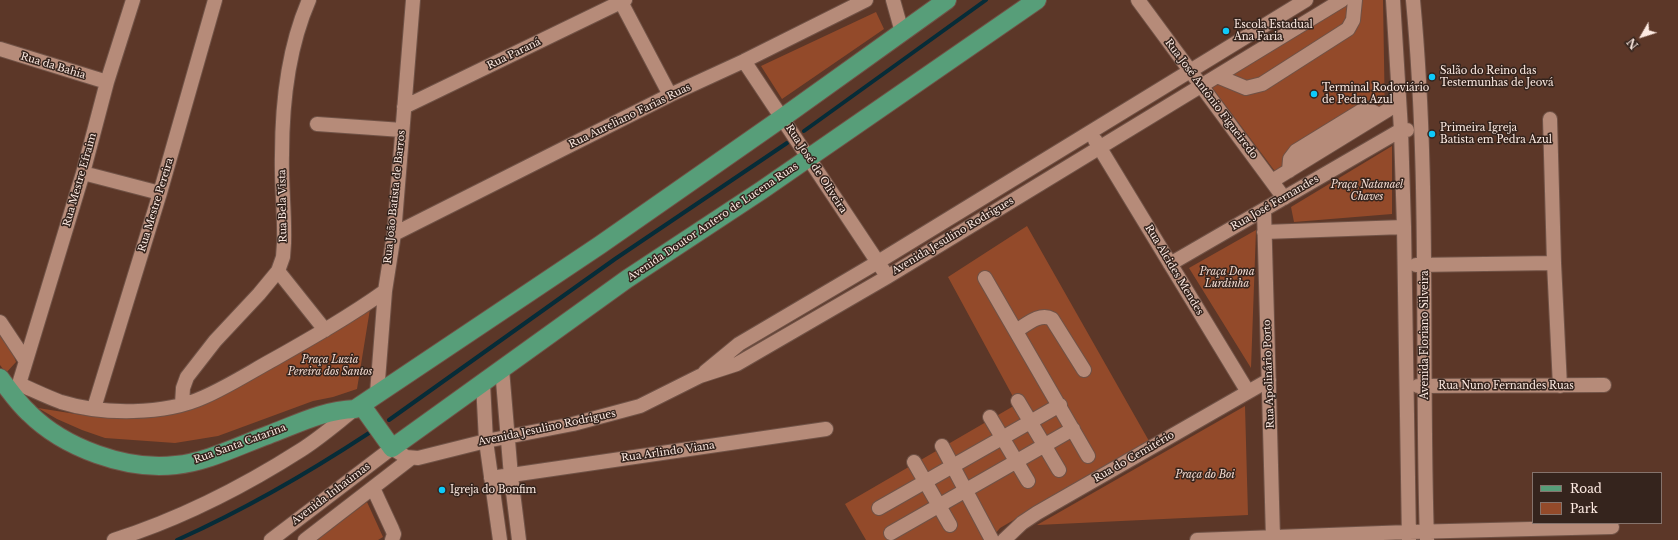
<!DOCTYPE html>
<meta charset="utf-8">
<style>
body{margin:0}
#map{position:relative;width:1678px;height:540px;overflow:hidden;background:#5c3728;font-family:"Libre Baskerville",serif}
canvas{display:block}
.legend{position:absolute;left:1532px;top:472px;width:130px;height:52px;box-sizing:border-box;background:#35241d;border:1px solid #85736c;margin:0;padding:5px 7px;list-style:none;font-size:12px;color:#fdeae2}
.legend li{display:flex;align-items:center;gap:8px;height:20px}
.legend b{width:20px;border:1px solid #85736c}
.north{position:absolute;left:1622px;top:16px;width:40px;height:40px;-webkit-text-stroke:3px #35241d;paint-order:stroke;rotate:231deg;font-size:11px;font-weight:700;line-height:16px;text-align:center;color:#fdeae2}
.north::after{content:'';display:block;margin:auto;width:14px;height:18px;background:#fdeae2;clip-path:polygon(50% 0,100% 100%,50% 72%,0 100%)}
</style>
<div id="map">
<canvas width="1678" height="540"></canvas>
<ul class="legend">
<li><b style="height:5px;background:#579e79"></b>Road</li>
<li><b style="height:11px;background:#934a2a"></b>Park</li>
</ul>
<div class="north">N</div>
</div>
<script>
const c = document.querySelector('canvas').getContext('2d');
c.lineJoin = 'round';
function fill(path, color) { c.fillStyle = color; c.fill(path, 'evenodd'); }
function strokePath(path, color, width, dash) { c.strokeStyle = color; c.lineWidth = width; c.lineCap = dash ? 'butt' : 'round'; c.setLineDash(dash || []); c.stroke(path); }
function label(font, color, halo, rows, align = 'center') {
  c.font = font + ' "Libre Baskerville",serif'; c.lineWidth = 3; c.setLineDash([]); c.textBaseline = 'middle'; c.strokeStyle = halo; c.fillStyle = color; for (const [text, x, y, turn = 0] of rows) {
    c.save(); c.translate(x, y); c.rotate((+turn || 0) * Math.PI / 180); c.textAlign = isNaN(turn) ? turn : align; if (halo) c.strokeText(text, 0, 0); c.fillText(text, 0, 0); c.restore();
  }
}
fill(new Path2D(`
 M1355,0h28l2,119 -102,63 -72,-96z
 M876,12l8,17 -102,70 -21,-33z
 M1392,146v68l-98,8 -3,-15z
 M1027,226l122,215 -149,87 -10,12h-124l-21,-36 172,-100 -69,-127z
 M1256,230l-5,138 -62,-100z
 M370,309l-13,80 -24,8 -20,4 -95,35 -43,7 -70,-5 -23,-8 -25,-11 -19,-11 44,7 55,4 36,-7z
 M0,332l10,14 6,16 -10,11 -6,-8z
 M1245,406l3,109 -211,10z
 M367,502l16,35 -5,3h-61z`), '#934a2a');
strokePath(new Path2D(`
 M804,131l182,-131
 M389,420l226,-161 172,-116
 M177,540c67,-30 131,-67 192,-107`), '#062c38', 4);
const minor = new Path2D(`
 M893,0l9,32
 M1138,0l146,198
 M1393,0l8,130 3,97 5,313
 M1413,0c17,180 8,360 14,540
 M621,2l49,93
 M0,49l107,33
 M744,61l139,209
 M1217,76l29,12 16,-4 86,-55 5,-9 2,-20
 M404,107l221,-107
 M1550,119l4,144 6,123
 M317,124l85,6
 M1095,140l153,252
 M1289,171l1,-12 6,-8 70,-43 13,7
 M83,173l77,20
 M1272,181l127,-78
 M1264,210l9,328
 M1264,232l140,-5
 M394,234l276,-139 74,-34 122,-61
 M1170,264l231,-134h6
 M1416,265l138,-2
 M278,271l47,59
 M985,278l103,178
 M0,322l26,39
 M1016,331c10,-6 24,-19 36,-12l32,51
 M502,369l9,107 8,64
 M705,372l34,-28 139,-82 428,-262
 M483,383l3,58 14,99
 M19,384c14,6 28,13 42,18 41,13 104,13 143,-5 25,-11 48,-26 72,-39 37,-21 74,-42 109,-67
 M1418,386l186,-1
 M377,393l8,-102 9,-57 19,-234
 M13,395l6,-11 7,-23 57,-188 24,-91 26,-82
 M1018,401l41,69
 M182,404l1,-16 4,-11 28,-36 44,-47 19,-23 5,-14 1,-14c1,-29 -3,-59 -2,-88 0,-53 6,-107 27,-155
 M94,408l66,-215 55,-193
 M990,417l38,64
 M942,446l50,94
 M914,462l36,63
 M491,478l335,-49
 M373,488l19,41 2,5 -2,6
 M879,508l181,-103
 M891,533l182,-104
 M114,540c66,-21 129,-53 187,-90 19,-12 36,-27 54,-41
 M271,540l121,-92 14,9 12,1 68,-17 87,-17 67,-18 60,-30 37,-12 150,-87 455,-277
 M305,540l105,-81
 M1004,540l18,-17 15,-10 232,-133
 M1197,540l212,-8 203,-5`);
const major = new Path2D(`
 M0,378c9,12 18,25 29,35 35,35 98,58 147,52 31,-3 64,-20 92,-30 29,-11 56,-25 87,-26l245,-164 182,-127 165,-118
 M362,406l30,42 235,-169 135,-89 275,-190`);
strokePath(minor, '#705246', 16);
strokePath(major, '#705246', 20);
strokePath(minor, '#b68b79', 14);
strokePath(major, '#579e79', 18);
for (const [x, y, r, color] of [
 [1226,31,4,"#0ecafa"],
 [1432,77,4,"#0ecafa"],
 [1314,94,4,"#0ecafa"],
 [1432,134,4,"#0ecafa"],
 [442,490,4,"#0ecafa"]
]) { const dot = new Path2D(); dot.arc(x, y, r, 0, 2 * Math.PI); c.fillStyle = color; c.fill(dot); strokePath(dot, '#35241d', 1.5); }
label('10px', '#fdeae2', '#35241d', [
 ["Escola Estadual",1234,25],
 ["Ana Faria",1234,37],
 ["Salão do Reino das",1440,71],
 ["Testemunhas de Jeová",1440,83],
 ["Terminal Rodoviário",1322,88],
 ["de Pedra Azul",1322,100],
 ["Primeira Igreja",1440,128],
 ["Batista em Pedra Azul",1440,140],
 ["Igreja do Bonfim",450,490]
], 'left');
label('10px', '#fdeae2', '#35241d', [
 ["Rua Paraná",514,54,-26],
 ["Rua da Bahia",53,66,17],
 ["Rua José Antônio Figueiredo",1211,99,53],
 ["Rua Aureliano Farias Ruas",630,116,-26],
 ["Rua José de Oliveira",816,169,57],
 ["Rua Mestre Efraim",80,180,-74],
 ["Rua João Batista de Barros",395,197,-84],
 ["Rua José Fernandes",1275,203,-30],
 ["Rua Mestre Pereira",156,205,-73],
 ["Rua Bela Vista",283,206,-91],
 ["Avenida Doutor Antero de Lucena Ruas",713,222,-34],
 ["Avenida Jesulino Rodrigues",953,236,-31],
 ["Rua Alcides Mendes",1174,270,59],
 ["Avenida Floriano Silveira",1425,335,-90],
 ["Rua Apolinário Porto",1269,374,-92],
 ["Rua Nuno Fernandes Ruas",1506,386],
 ["Avenida Jesulino Rodrigues",547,428,-12],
 ["Rua Santa Catarina",240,444,-20],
 ["Rua Arlindo Viana",668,452,-8],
 ["Rua do Cemitério",1134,457,-30],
 ["Avenida Inhaúmas",331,494,-37]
]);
label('italic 10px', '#f4dcd2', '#35241d', [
 ["Praça Natanael",1367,185],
 ["Chaves",1367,197],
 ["Praça Dona",1227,272],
 ["Lurdinha",1227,284],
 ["Praça Luzia",330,360],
 ["Pereira dos Santos",330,372],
 ["Praça do Boi",1205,475]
]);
</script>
